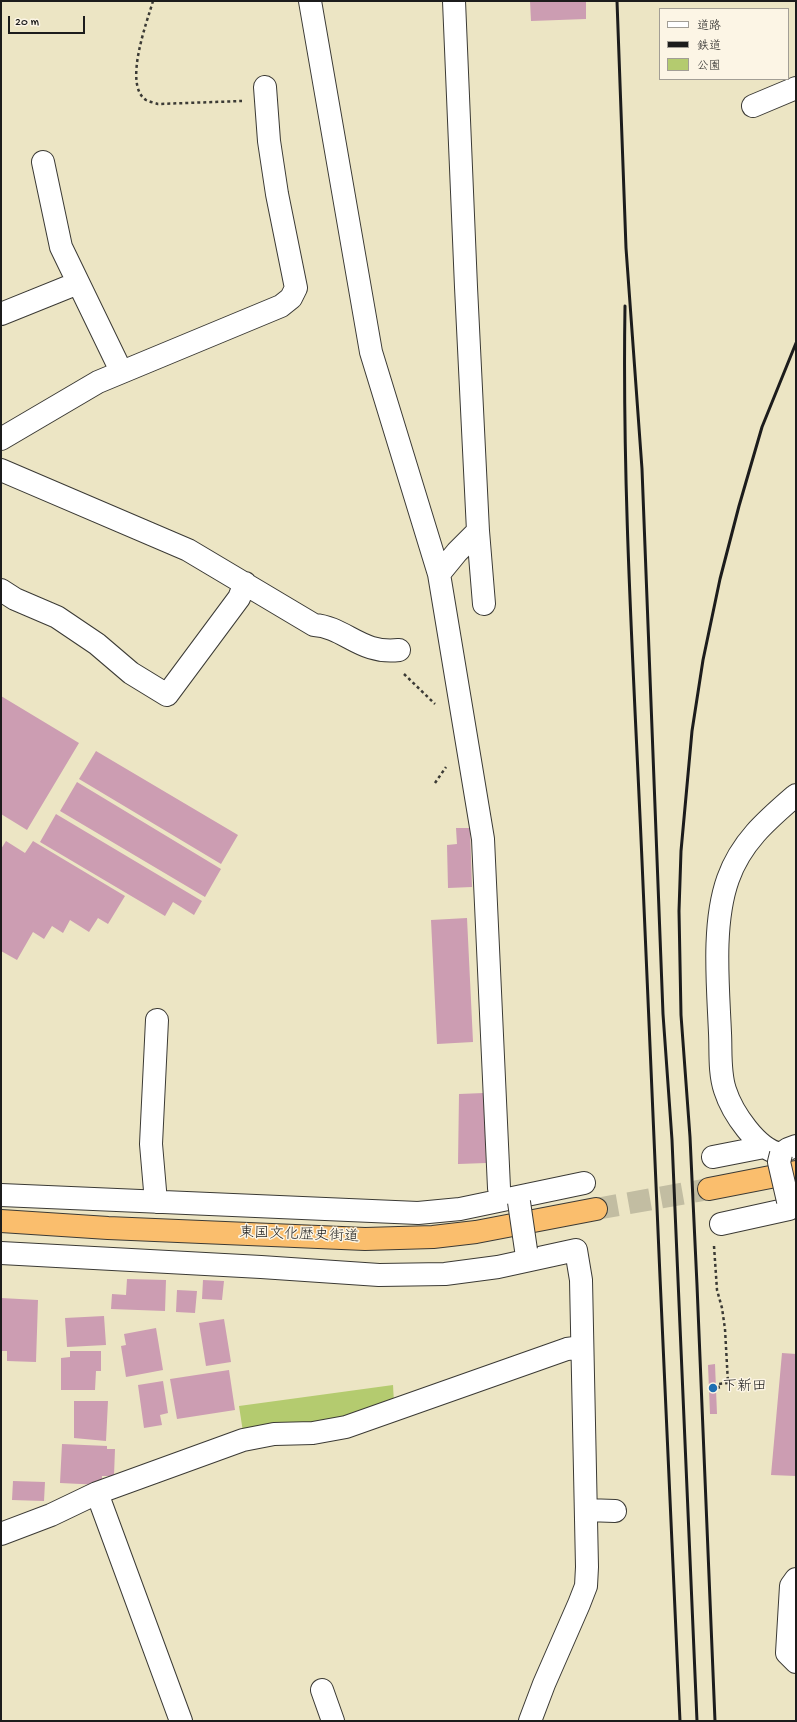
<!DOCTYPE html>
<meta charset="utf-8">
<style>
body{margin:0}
#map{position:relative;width:797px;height:1722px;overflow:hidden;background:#ece5c4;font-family:"Gochi Hand","Klee One",sans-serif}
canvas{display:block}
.frame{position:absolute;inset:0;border:2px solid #1c1c1c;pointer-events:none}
.legend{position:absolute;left:659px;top:8px;width:130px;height:72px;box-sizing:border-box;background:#fcf5e5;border:1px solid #a29e95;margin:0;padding:5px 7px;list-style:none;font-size:12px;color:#1c1c1c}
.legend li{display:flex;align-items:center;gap:8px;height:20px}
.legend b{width:20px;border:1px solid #a29e95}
.scale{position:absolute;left:8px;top:16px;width:77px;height:18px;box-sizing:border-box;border:2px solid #1c1c1c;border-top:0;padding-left:5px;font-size:12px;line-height:14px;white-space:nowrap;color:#1c1c1c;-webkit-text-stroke:3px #fcf5e5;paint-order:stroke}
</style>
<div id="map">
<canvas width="797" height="1722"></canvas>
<div class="frame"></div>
<ul class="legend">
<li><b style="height:5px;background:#fff"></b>道路</li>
<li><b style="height:5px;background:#1c1c1c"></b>鉄道</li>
<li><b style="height:11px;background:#b4cb6f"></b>公園</li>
</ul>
<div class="scale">20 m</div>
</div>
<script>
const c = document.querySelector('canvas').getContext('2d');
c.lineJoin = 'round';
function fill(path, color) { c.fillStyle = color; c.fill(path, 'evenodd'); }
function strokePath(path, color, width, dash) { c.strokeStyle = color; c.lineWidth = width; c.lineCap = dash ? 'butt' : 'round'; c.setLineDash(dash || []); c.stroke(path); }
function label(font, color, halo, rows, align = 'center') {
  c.font = font + ' "Gochi Hand","Klee One",sans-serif'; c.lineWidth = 3; c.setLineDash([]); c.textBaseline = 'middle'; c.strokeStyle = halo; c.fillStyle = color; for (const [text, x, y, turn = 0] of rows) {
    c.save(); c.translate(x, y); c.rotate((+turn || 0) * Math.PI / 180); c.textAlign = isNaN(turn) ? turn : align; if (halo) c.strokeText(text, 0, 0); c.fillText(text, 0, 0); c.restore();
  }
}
fill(new Path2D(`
 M393,1385l1,18 -84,23 -67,6 -4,-26z`), '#b4cb6f');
fill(new Path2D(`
 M530,1h56v18l-55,2z
 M1,696l78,47 -52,87 -26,-16z
 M96,751l142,84 -17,29 -142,-85z
 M77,782l144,87 -16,28 -145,-86z
 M56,814l146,87 -8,14 -21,-13 -8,14 -125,-74z
 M456,828h14l2,59 -24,1 -1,-43 10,-1z
 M6,841l19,12 8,-12 92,55 -17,28 -10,-6 -9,14 -19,-12 -7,13 -11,-7 -8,13 -11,-7 -16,28 -16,-9v-102z
 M467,918l6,124 -36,2 -6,-124z
 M484,1093l2,70 -28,1 1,-70z
 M127,1279l39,1 -1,31 -54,-2 1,-15 14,1z
 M203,1280l21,1 -2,19 -20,-1z
 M177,1290l20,1 -2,22 -19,-1z
 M1,1298l37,2 -2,62 -29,-1v-10h-6z
 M104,1316l2,29 -39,2 -2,-29z
 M224,1319l7,43 -25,4 -7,-43z
 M156,1328l7,42 -37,7 -5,-31 5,-1 -2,-11z
 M70,1351h31v20h-5l-1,19h-34v-32l9,-1z
 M782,1353l14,1v122l-25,-1z
 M715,1364l2,50h-7l-2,-49z
 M229,1370l6,40 -58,9 -7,-40z
 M163,1381l5,32 -8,2 2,10 -18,3 -6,-43z
 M74,1401h34l-2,40 -32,-3z
 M62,1444l45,2v3h8l-1,27h-12v9l-42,-2z
 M13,1481l32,1 -1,19 -32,-1z`), '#cc9db2');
strokePath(new Path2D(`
 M596,1209l113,-20`), '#c2bda2', 22, [22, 11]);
const minor = new Path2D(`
 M310,1l61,351 68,222 44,265 16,349 2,12
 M454,1l12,286 12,244 6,73
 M753,106l43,-18
 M43,162l18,85 60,124
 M1,314l77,-31
 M1,439l97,-57 183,-76 10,-8 5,-10 -19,-94 -8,-53 -4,-54
 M1,470l187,80 126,75c31,2 47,30 85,25
 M439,574l18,-22 21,-21
 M1,590l14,9 42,18 40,27 34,29 36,22 72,-97 6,-15
 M796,795c-29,25 -55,47 -68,84 -16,45 -10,106 -8,154 1,18 -1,39 5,57 7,22 32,60 56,64l7,-5 8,-3
 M713,1157l51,-10
 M1,1195l417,18 42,-4 124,-26
 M156,1202l-5,-58 6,-124
 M721,1224l68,-15
 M1,1253l260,14 118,8 66,-1 53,-7 78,-17 5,30 6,287 -1,19 -7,18 -35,80 -14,37
 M97,1493l84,228
 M586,1510l29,1
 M1,1534l50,-19 46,-22 146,-53 31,-6 39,-1 33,-6 221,-78 15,-2
 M796,1579l-5,7 -4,67 9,9
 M322,1690l11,31`);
const highway = new Path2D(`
 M709,1189l87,-17
 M1,1221l107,7 257,11 68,-2 43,-5 120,-23`);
strokePath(minor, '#3b3a35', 24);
strokePath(highway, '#3b3a35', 24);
strokePath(new Path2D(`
 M153,1c-6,21 -30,84 -7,99 4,2 9,3 12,4l84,-3
 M404,674l31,30
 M435,783l11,-16
 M714,1246l3,44 5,18 3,21 3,54 -10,1 1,5h-2`), '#3b3a35', 2.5, [3, 3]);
strokePath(minor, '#fff', 22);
strokePath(highway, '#fabe6d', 22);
strokePath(new Path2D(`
 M617,1l9,247 16,221 21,545 9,126 25,581
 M625,306c-3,185 9,370 17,555 12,287 25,573 38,860
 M715,1721l-18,-436 -7,-148 -9,-122 -2,-104 2,-60 11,-120 11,-71 17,-81 19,-73 23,-79 34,-84`), '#1c1c1c', 3);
const minorBridge = new Path2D(`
 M781,1154l-2,8 9,39
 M519,1202l7,48`);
strokePath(minorBridge, '#3b3a35', 24, []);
strokePath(minorBridge, '#fff', 22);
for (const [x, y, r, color] of [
 [713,1388,5,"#1f6fb2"]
]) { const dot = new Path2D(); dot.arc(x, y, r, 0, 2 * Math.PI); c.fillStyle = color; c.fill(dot); strokePath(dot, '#fcf5e5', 1.5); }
label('15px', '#1c1c1c', '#fcf5e5', [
 ["東国文化歴史街道",299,1236,2]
]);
label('15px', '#1c1c1c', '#fcf5e5', [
 ["下新田",722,1388]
], 'left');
</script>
